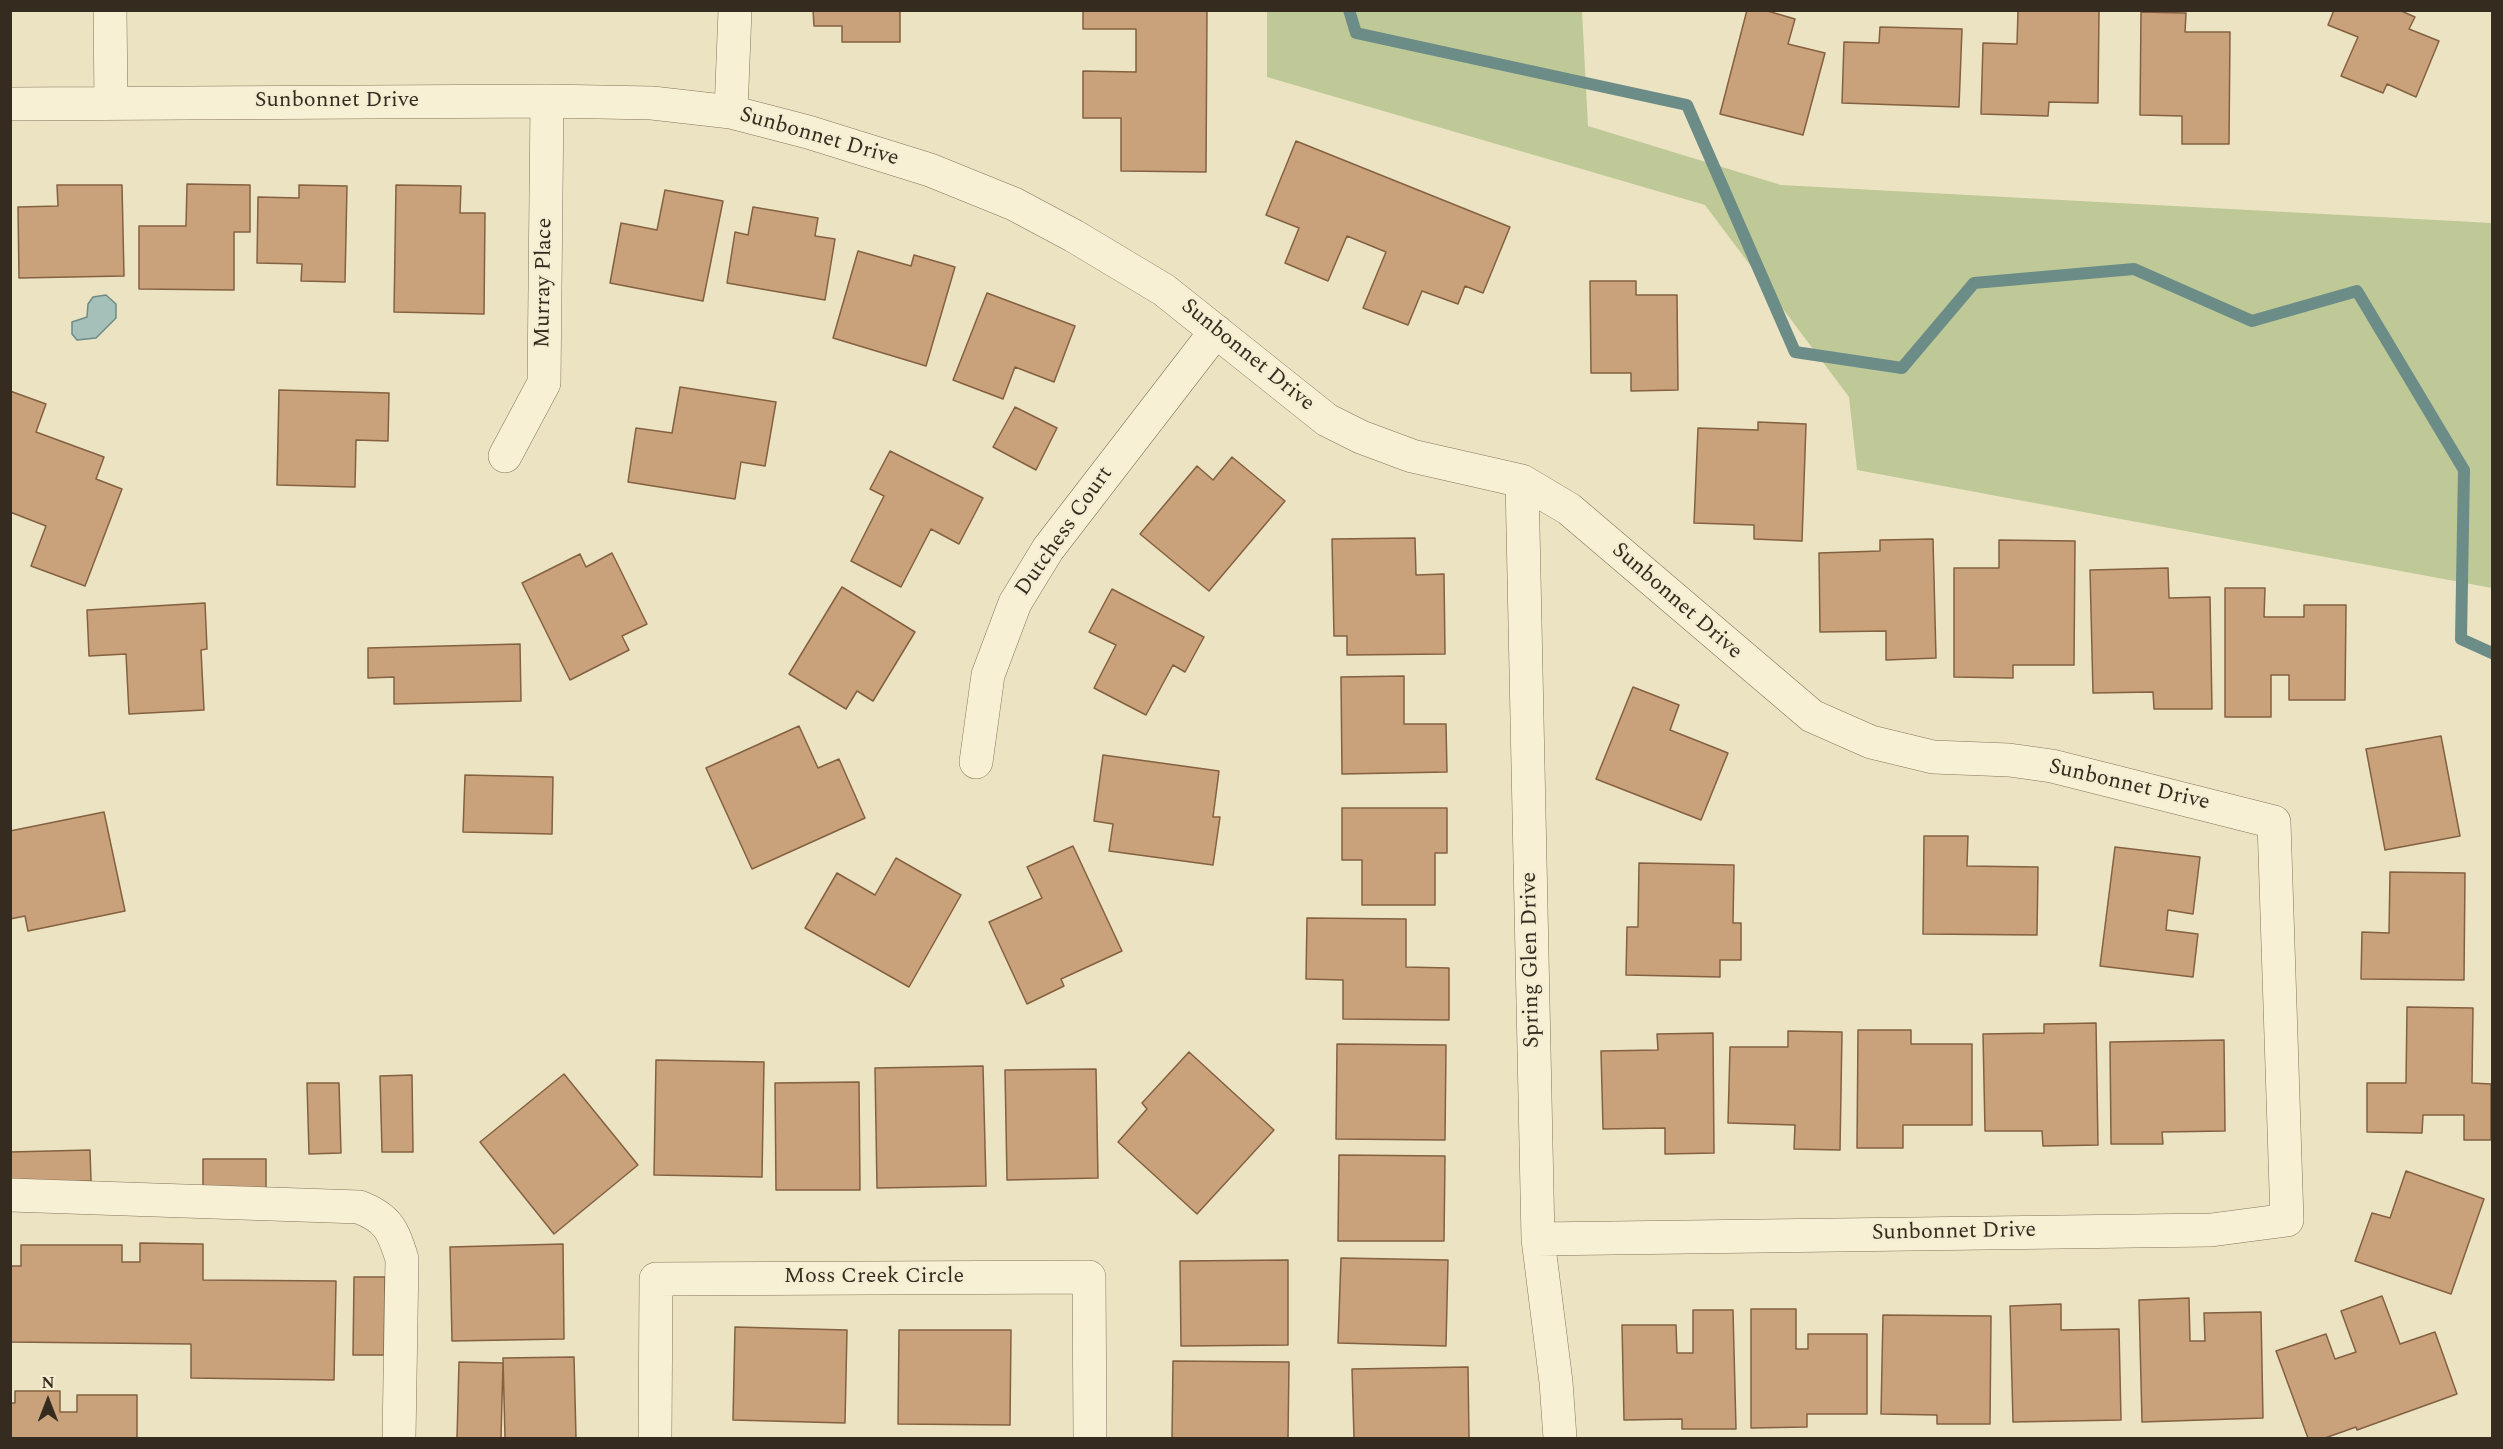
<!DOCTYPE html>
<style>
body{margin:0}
#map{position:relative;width:2503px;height:1449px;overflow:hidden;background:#ece3c2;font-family:Spectral,serif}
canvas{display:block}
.frame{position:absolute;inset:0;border:12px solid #352b1e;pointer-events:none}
.north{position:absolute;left:18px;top:1371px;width:60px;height:60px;-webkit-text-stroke:4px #f4edd2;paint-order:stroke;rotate:0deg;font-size:16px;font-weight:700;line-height:24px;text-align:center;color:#352b1e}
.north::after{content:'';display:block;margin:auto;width:21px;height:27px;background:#352b1e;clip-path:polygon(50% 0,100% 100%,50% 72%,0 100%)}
</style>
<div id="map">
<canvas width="2503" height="1449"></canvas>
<div class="frame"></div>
<div class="north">N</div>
</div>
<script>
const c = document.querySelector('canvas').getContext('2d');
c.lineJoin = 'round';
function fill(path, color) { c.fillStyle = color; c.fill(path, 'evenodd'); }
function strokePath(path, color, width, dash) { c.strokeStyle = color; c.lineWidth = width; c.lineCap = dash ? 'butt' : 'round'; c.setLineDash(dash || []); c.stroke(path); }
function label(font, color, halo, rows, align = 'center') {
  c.font = font + ' Spectral,serif'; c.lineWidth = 4.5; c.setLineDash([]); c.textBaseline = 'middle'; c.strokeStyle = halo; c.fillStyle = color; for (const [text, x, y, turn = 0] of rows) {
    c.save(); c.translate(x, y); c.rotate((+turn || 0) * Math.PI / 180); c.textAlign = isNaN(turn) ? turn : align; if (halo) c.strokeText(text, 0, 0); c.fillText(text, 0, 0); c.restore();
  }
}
fill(new Path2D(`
 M1267,11h315l6,115 193,59 711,38v365l-635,-118 -8,-73 -144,-192 -438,-128z`), '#bfc997');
const water = new Path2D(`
 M106,295l10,9v14l-20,20 -19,2 -5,-6v-12l15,-5 1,-13 5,-7z`);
fill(water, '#a5bfb9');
strokePath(water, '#6c8c87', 1.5);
strokePath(new Path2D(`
 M1349,10l7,23 331,72 108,247 107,16 72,-85 160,-14 118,52 105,-30 107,179 -3,169 31,14`), '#6c8c87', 12);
const building = new Path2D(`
 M813,10h87v32h-58v-16h-28z
 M1083,10h124l-1,162 -85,-1v-53h-38v-47l53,1v-43h-53z
 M1747,10h17l31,9 -7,25 37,9 -22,82 -83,-21z
 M2018,10l81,1 -1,92 -49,-1 -1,14 -67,-2 2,-71 34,1z
 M2334,10h65l16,7 -6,12 30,12 -23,56 -29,-13 -4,9 -42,-17 17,-39 -30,-12z
 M2141,12l45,1 -1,19h45l-1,112h-47v-28l-42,-1z
 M1880,27l82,2 -3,78 -117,-4 2,-61 35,1z
 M1296,141l214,86 -27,66 -18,-7 -7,18 -36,-13 -14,34 -45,-17 23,-56 -39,-16 -19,45 -43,-18 14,-35 -33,-13z
 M187,184l63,1v47h-16v58l-95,-1v-63h47z
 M57,185h65l2,91 -105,2 -1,-71 40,-1z
 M299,185l48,1 -2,96 -44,-1 1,-17 -45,-1 1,-66 41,1z
 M396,185l65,1 -1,27h25l-1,101 -90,-2z
 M665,190l58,11 -20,100 -93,-18 11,-60 36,7z
 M753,207l65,11 -3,18 20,3 -10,61 -98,-17 8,-51 13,3z
 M858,251l53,15 3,-11 41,12 -29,99 -93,-28z
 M1590,281h46v14h41l1,95 -47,1v-18h-40z
 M987,293l88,33 -21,56 -39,-15 -12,32 -50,-19z
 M680,387l96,15 -11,64 -24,-4 -6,37 -107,-17 8,-54 36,5z
 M279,390l110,3 -1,48 -32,-1 -1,47 -78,-2z
 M10,391l36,13 -10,28 68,25 -8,22 26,10 -37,97 -54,-20 15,-40 -36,-14z
 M1015,407l42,21 -21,42 -43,-23z
 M1758,422l48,2 -4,117 -48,-2v-14l-60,-2 4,-95 60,2z
 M890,451l93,47 -24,46 -28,-15 -30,58 -50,-26 33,-65 -14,-7z
 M1232,457l53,44 -76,90 -69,-57 57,-68 16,14z
 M1415,538l1,37 28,-1 1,80 -98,1v-19h-13l-2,-97z
 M1933,539l3,119 -50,2v-29l-66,1 -1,-79 61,-2v-11z
 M1999,540l76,1 -1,124h-61v13l-59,-1v-109h45z
 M612,553l35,71 -25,12 7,14 -59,30 -48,-97 58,-29 6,13z
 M2168,568l1,30 41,-1 2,112h-58l-1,-17 -60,1 -3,-123z
 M842,587l73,45 -42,69 -16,-10 -11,18 -57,-35z
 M2225,588h40l-1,29h40v-12h42l-1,95h-56v-25h-18v42h-46z
 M1112,589l92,48 -19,35 -12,-7 -27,50 -52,-27 22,-43 -27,-13z
 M205,603l2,46 -6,1 3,60 -75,4 -3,-60 -37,2 -2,-46z
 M520,644l1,57 -127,3v-27l-26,1v-30z
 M1404,676v48h42l1,48 -105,2 -1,-97z
 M1633,687l46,18 -9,25 58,23 -27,67 -105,-41z
 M799,726l19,42 21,-9 26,59 -113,51 -46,-101z
 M2441,736l19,100 -75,14 -19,-101z
 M1103,755l116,16 -6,46h7l-7,48 -104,-14 4,-27 -19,-3z
 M465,775l88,2 -1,57 -89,-2z
 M1342,808h105v45h-12v52h-73v-45h-20z
 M104,812l21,99 -97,20 -3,-15 -15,3v-88z
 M1924,836h44l-1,30 71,1 -1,68 -114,-1z
 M1073,846l49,105 -61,28 3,7 -37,18 -38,-82 53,-24 -15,-31z
 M2115,847l85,10 -7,57 -25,-4 -2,20 32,4 -5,43 -93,-11z
 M896,858l65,37 -52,92 -104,-59 32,-55 38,22z
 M1639,863l95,2 -1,58h8v37h-21v17l-94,-2 1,-48h11z
 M2390,872l75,1 -1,107 -103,-1 1,-47 27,1z
 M1307,918l99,1v48l43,1v52l-106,-1v-39l-37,-1z
 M2407,1007l66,1 -1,75 19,1v56h-27v-25h-41l-1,18 -55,-1v-49h39z
 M2096,1023l2,122 -55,1 -1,-15h-57l-2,-97 61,-1v-9z
 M1858,1030h53v14h61v81h-69v23h-46z
 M1788,1031l54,1 -2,118 -46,-1 1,-24 -67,-2 2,-76h58z
 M1713,1033l1,120 -49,1v-26l-62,1 -2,-78 57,-1 -1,-16z
 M2224,1040l1,91 -63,1 1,12h-52l-1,-102z
 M1337,1044l109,1 -1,95 -109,-1z
 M1189,1052l85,78 -77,84 -79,-72 29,-33 -5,-6z
 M656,1060l108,2 -2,115 -108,-2z
 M983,1066l3,120 -109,2 -2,-120z
 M1096,1069l2,109 -91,2 -2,-110z
 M564,1074l74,91 -84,69 -74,-92z
 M412,1075l1,77h-31l-2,-76z
 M859,1082l1,108h-84l-1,-107z
 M307,1083h32l2,70 -32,1z
 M90,1150l1,31 -81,3v-32z
 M1339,1155l106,1 -1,85h-106z
 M203,1159h63v32h-63z
 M2406,1171l78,28 -33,95 -96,-33 17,-48 18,5z
 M140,1243l63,1v36l133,1 -2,99 -143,-2v-34l-181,-2v-76h11v-21h101v17h18z
 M563,1244l1,95 -112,2 -2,-94z
 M1341,1258l107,2 -2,86 -108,-3z
 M1288,1260v85l-107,1 -1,-85z
 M354,1277h31l-1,78h-31z
 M2382,1296l18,48 35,-12 22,62 -100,36 -1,-3 -31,11h-17l-32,-87 50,-17 9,25 21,-7 -15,-41z
 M2189,1298l1,43h15l-1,-28 57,-1 2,106 -121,4 -3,-122z
 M2061,1304v26l58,-1 2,91 -108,2 -3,-116z
 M1751,1309h45v40h12v-15h59v80h-60v13l-56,1z
 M1693,1310h40l3,119h-54v-10l-58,1 -2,-95h54l1,28h16z
 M1883,1315l108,1 -1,108h-53v-9l-56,-1z
 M735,1327l112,3 -2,93 -112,-3z
 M899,1330h112l-1,95 -112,-1z
 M574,1357l2,81h-71l-2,-80z
 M1173,1361l116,1 -1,76h-116z
 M459,1362l44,1 -2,75h-44z
 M1468,1367l1,71h-115l-2,-69z
 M15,1391h45v21h17v-17h60v43h-127v-35h5z`);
fill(building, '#c9a17a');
strokePath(building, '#836141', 1.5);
const street = new Path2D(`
 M110,10l1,93
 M10,104l537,-3 105,2 79,9 77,20 122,38 84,34 60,32 90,54 163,130 34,17 51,19 110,25 47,28 243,207 59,26 62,15 76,3 43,6 222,56 13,398 -76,10 -673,9
 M731,112l4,-102
 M505,456l39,-73 3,-282
 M1522,481l16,758 18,143 4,56
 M976,762l12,-87 27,-72 33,-54 168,-218
 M10,1195l349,12c29,11 34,23 43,52l-3,179
 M655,1438l1,-159 433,-2 1,161`);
strokePath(street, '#85745a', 34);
strokePath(street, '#f7f0d5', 33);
label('22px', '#352b1e', '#f4edd2', [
 ["Sunbonnet Drive",337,102],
 ["Sunbonnet Drive",819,138,16],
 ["Murray Place",545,283,-89],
 ["Sunbonnet Drive",1247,356,39],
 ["Dutchess Court",1065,532,-55],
 ["Sunbonnet Drive",1676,602,41],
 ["Sunbonnet Drive",2129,786,13],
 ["Spring Glen Drive",1532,960,-91],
 ["Sunbonnet Drive",1954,1233,-1],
 ["Moss Creek Circle",874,1278]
]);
</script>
